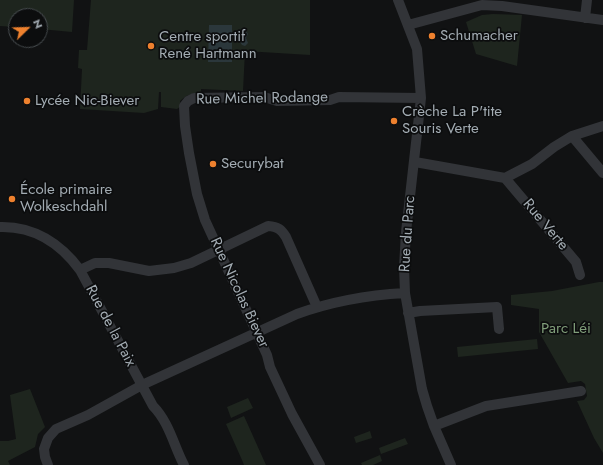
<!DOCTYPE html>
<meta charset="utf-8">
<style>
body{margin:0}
#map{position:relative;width:603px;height:465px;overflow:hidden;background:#111213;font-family:Jost,sans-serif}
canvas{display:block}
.north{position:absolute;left:8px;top:8px;width:40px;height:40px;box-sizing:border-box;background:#0c0d0e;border:1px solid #484d50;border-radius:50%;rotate:67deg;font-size:11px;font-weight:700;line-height:16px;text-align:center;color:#a3acb3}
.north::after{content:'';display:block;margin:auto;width:14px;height:18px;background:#ee812e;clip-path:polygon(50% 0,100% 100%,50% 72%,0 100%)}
</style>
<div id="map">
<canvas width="603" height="465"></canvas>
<div class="north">N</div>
</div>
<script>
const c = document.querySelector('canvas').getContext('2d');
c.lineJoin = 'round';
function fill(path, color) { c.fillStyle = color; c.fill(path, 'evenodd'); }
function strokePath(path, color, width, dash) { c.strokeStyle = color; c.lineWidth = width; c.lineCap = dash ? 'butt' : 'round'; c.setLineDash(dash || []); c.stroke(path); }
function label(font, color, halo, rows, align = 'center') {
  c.font = font + ' Jost,sans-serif'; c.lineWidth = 3.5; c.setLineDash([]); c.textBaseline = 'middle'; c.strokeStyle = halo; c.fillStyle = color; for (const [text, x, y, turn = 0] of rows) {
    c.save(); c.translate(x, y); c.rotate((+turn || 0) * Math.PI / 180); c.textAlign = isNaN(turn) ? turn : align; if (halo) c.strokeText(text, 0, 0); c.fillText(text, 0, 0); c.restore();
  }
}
fill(new Path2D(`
 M0,0h74l-2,32 -32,-3v-13h-24v11l-16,-1z
 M91,0h219v55l-65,-4 -2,40 -42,-2v4c-9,0 -15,2 -21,8v6l-3,2 -16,-2v-15h-2l-1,17 -14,4 -64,-4 2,-40 -4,-1 1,-18h8z
 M493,14l29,1 -5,51 -41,-12 -10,-32 16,-7z
 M599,282h4v171l-9,-15 -17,-37 7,-1 3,-4 -2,-12 -4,-3 -13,2 -29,-51v-23l-28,-4v-10l41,-4z
 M537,339l1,10 -80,8 -1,-10z
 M30,389l15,38 -7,7 -3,13 -27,14 2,4h-10v-24h8l8,-2 -6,-44z
 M248,398l5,10 -22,10 -4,-11z
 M244,416l22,49h-22l-2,-5 -16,-36z
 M370,431l2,7 -16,5 -2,-6z
 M405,438l3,6 -27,10 -2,-6z
 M380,455l2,6 -9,4h-11l-1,-2z`), '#1e251e');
fill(new Path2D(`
 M209,25h23v37h-24z
 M242,31h4l2,3 -2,4 2,5 -3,3 -3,-1 -2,-3 3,-4 -3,-3z`), '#2b373b');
strokePath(new Path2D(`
 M398,0l19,49 4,49 -15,134 -2,35 1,26 17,96 5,17 7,20 17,39
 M585,18l2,-18
 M408,25l74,-20 20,1 101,14
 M572,136l31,37
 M415,162l90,16 27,-14 22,-17 18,-11 31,-10
 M505,178l71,84 4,13
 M0,227c34,-1 61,17 80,43l73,136c16,16 21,40 31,59
 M80,270l15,-7h14l40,8 25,-3 17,-5 77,-37c10,1 13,3 18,11l31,70
 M408,313l12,-2 77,-4 2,22
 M434,426l52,-20 95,-15
 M48,465l-3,-8 -1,-8 4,-11 8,-9 32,-14 54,-30 155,-71c33,-12 73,-19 108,-21
 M320,465l-28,-51 -22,-47 -3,-12 -62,-135 -8,-26 -8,-41 -4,-27 -1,-20 4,-5 6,-3 70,-1 13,4 53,-1 9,-3 82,1`), '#323438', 10);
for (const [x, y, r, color] of [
 [432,36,4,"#ee812e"],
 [151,46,4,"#ee812e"],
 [27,101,4,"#ee812e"],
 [394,121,4,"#ee812e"],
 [213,164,4,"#ee812e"],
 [12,199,4,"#ee812e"]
]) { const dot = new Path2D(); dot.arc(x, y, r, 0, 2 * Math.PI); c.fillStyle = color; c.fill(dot); strokePath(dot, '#0c0d0e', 1.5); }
label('15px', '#a3acb3', '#0c0d0e', [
 ["Schumacher",440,36],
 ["Centre sportif",159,37],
 ["René Hartmann",159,54],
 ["Lycée Nic-Biever",35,101],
 ["Crèche La P'tite",402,112],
 ["Souris Verte",402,129],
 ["Securybat",221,164],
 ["École primaire",20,190],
 ["Wolkeschdahl",20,207]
], 'left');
label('15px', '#a3acb3', '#0c0d0e', [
 ["Rue Michel Rodange",262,99,-1],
 ["Rue Verte",545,225,50],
 ["Rue du Parc",408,234,-86],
 ["Rue Nicolas Biever",239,293,65],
 ["Rue de la Paix",110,326,62]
]);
label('15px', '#809e7a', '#0c0d0e', [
 ["Parc Léi",566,329]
]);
</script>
